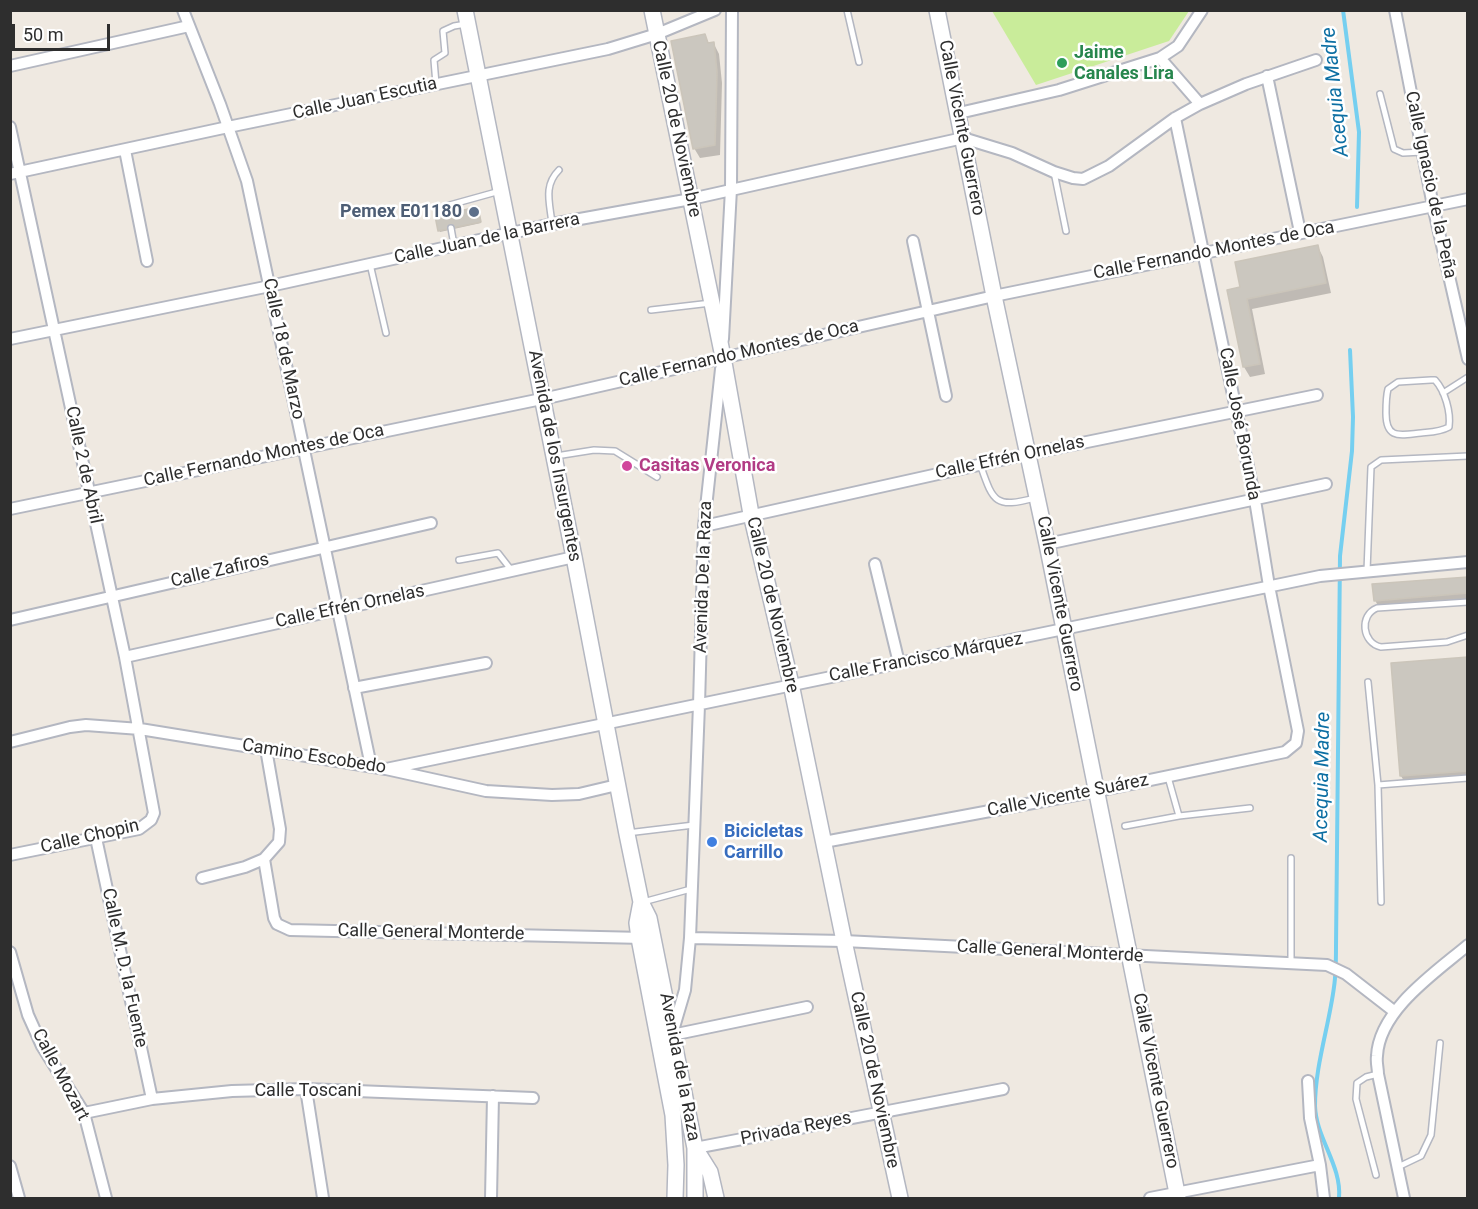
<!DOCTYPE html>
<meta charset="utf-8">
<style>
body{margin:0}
#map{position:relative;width:1478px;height:1209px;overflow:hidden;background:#efe9e1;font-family:Roboto,sans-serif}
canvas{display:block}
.frame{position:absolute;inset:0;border:12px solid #2e2e2e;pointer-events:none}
.scale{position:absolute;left:12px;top:24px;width:98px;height:27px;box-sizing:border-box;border:3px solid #2e2e2e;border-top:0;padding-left:8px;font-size:18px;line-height:21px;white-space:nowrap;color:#2e2e2e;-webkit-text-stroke:4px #fff;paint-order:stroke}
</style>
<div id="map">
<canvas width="1478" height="1209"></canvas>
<div class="frame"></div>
<div class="scale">50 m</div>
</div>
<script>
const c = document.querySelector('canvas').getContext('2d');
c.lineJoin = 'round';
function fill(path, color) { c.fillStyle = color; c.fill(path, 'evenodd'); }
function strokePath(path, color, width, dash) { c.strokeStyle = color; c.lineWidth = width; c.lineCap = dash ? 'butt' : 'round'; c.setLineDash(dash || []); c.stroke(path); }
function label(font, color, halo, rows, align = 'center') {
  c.font = font + ' Roboto,sans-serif'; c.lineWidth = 5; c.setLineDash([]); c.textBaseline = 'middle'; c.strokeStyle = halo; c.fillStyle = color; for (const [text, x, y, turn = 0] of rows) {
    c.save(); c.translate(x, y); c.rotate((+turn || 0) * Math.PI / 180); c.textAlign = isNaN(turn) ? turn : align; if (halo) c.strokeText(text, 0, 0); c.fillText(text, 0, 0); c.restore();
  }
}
fill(new Path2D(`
 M992,11h197l-20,30 -133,44z`), '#c9ec9a');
fill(new Path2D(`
 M704,35l6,10 4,-1 5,10 3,29 -2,72 -20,3 -6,-10z
 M478,210l3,13 -41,9 -1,-2z
 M1318,247l5,10 8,36 -79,16 13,65 -15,3 -6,-10 -15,-76 13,-3z
 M1468,578v23l-89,7 -4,-8z
 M1468,659v122l-61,5 -6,-10z`), '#0003');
strokePath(new Path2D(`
 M1343,10l16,122 -2,75
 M1339,1198c3,-32 -23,-60 -24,-92 0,-40 14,-80 19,-119 2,-13 2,-28 2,-41l4,-390 12,-105 1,-34 -3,-67`), '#75cff0', 4);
const building = new Path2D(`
 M705,34l3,9 6,-1 3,30 -2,73 -22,4 -22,-108z
 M478,207l3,15 -43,9 -3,-15z
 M1318,245l8,38 -79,16 13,65 -17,3 -16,-77 13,-3 -5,-25z
 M1468,577v16l-94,8 -2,-17z
 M1468,657v114l-68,5 -9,-113z`);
fill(building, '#cbc7bf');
strokePath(building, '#cbc5ba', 1.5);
const lane = new Path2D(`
 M847,10l12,52
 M436,84l-2,-24 11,-7 -2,-22 11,-5 12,-2
 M1380,94l14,55 9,4 20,-1
 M1054,172l12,59
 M447,213l-1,-7 54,-15
 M552,224c-2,-21 -9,-38 7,-54
 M451,228l3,17
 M370,264l16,69
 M651,310l60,-7
 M1431,380h4c10,11 16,32 14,47 -9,5 -18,5 -28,6 -21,2 -35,7 -35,-20 0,-8 0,-16 2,-24l10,-7z
 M1443,393l25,-16
 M556,456l38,-6 21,1 42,26
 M980,464c13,37 14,45 55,34
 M459,560l39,-7 14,18
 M1367,571l4,-104 10,-7 87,-4
 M1468,602l-91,6c-18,7 -15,35 4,39l66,-5 21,-7
 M1368,682l10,103 3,117
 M1168,777l11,39 71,-8
 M1378,785l90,-7
 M1125,826l54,-10
 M627,833l67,-8
 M643,902l48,-13
 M1291,962v-104
 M1398,1167l23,-11 10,-21 9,-92
 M1376,1175l-20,-76 1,-16 9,-6 12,-3`);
const street = new Path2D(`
 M183,10l37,94 27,77 124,585
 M1395,10l38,196 35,153
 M1160,58l40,46
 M10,66l179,-40
 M1267,76l33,156
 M959,113l100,-23 101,-32 18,-12 24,-36
 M10,127l115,530 29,156 -3,7 -12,9 -129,26
 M125,150l22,111
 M10,174l218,-47 380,-78 49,-15 58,-24
 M913,241l33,155
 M10,339l260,-53 282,-62 139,-25 272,-61 49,15 42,19 19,6 10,1 26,-13 66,-48 25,-14 46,-20 70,-24
 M723,339l8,-150 1,-179
 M10,509l546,-113 438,-100 474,-97
 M704,526l324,-72 289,-59
 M1047,544l279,-60
 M875,564l24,99
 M10,620l421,-97
 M125,657l449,-100
 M354,688l132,-25
 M10,742l60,-15 16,-2 54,4 246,40 100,22 66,4 27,-1 38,-9
 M386,769l934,-193 148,-14
 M96,838l56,261
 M824,842l273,-51 188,-39 11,-9 2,-12 -29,-145 -14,-86 -80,-382
 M264,859l10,59 3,6 13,6 354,8
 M202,878l43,-11 19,-8 15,-17 1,-13 -14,-80
 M690,938l154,3 483,24 19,9 49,38
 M10,952l18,63 14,31 42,67 22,85
 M672,1034l13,-44 5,-52 9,-233 5,-179 17,-157
 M672,1035l135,-28
 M1308,1081l2,37 10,47 4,33
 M306,1089l17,109
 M84,1113l68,-14 80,-8 74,-2 227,9
 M695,1148l308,-59
 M10,1166l9,32
 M491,1198l2,-102
 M1150,1198l170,-33
 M1404,1198l-26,-124c0,-6 -2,-12 -1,-18 2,-46 59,-84 91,-111`);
const secondary = new Path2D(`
 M465,10l109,547 53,277 14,68 8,16 46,230v50
 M652,10l71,347 28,157 40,170 53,257 56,257
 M937,10l57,286 53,248 131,654
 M641,902l-4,21 2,15 34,177 3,50 -1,33
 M695,1148l15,24 6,26`);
strokePath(lane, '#b4b7c1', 8);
strokePath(street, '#b4b7c1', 14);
strokePath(secondary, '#b4b7c1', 18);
strokePath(lane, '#fff', 5);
strokePath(street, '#fff', 10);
strokePath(secondary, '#fff', 15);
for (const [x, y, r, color] of [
 [1062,63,6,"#2e9e5b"],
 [474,212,6,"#5c6f8a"],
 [627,466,6,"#d1479c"],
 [712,842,6,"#3f7fe0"]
]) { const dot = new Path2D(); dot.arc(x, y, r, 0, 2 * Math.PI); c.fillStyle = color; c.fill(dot); strokePath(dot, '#fff', 2); }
label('bold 18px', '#27864d', '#fff', [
 ["Jaime",1074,53],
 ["Canales Lira",1074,74]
], 'left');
label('18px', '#2e2e2e', '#fff', [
 ["Calle Juan Escutia",365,99,-12],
 ["Calle Vicente Guerrero",961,128,79],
 ["Calle 20 de Noviembre",676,129,78],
 ["Calle Ignacio de la Peña",1430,185,78],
 ["Calle Juan de la Barrera",487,239,-12],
 ["Calle Fernando Montes de Oca",1214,251,-11],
 ["Calle 18 de Marzo",283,349,78],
 ["Calle Fernando Montes de Oca",739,354,-13],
 ["Calle José Borunda",1239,424,79],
 ["Calle Fernando Montes de Oca",264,456,-12],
 ["Avenida de los Insurgentes",554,456,79],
 ["Calle Efrén Ornelas",1010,458,-12],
 ["Calle 2 de Abril",83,465,78],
 ["Calle Zafiros",220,571,-13],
 ["Avenida De la Raza",704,577,-88],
 ["Calle Vicente Guerrero",1059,604,79],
 ["Calle 20 de Noviembre",772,605,77],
 ["Calle Efrén Ornelas",350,607,-12],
 ["Calle Francisco Márquez",926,658,-11],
 ["Camino Escobedo",314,757,9],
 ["Calle Vicente Suárez",1068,796,-11],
 ["Calle Chopin",90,837,-13],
 ["Calle General Monterde",431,933,1],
 ["Calle General Monterde",1050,952,3],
 ["Calle M. D. la Fuente",124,968,78],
 ["Avenida de la Raza",679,1067,79],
 ["Calle Mozart",60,1075,62],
 ["Calle 20 de Noviembre",874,1080,78],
 ["Calle Vicente Guerrero",1155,1081,79],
 ["Calle Toscani",308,1091],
 ["Privada Reyes",796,1129,-11]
]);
label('bold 18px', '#4e5e75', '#fff', [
 ["Pemex E01180",462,212]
], 'right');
label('bold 18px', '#b23c85', '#fff', [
 ["Casitas Veronica",639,466]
], 'left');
label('bold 18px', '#366cbe', '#fff', [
 ["Bicicletas",724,832],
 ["Carrillo",724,853]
], 'left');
label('italic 20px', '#0d6fa3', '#fff', [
 ["Acequia Madre",1336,92,-96],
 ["Acequia Madre",1323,777,-89]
]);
</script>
